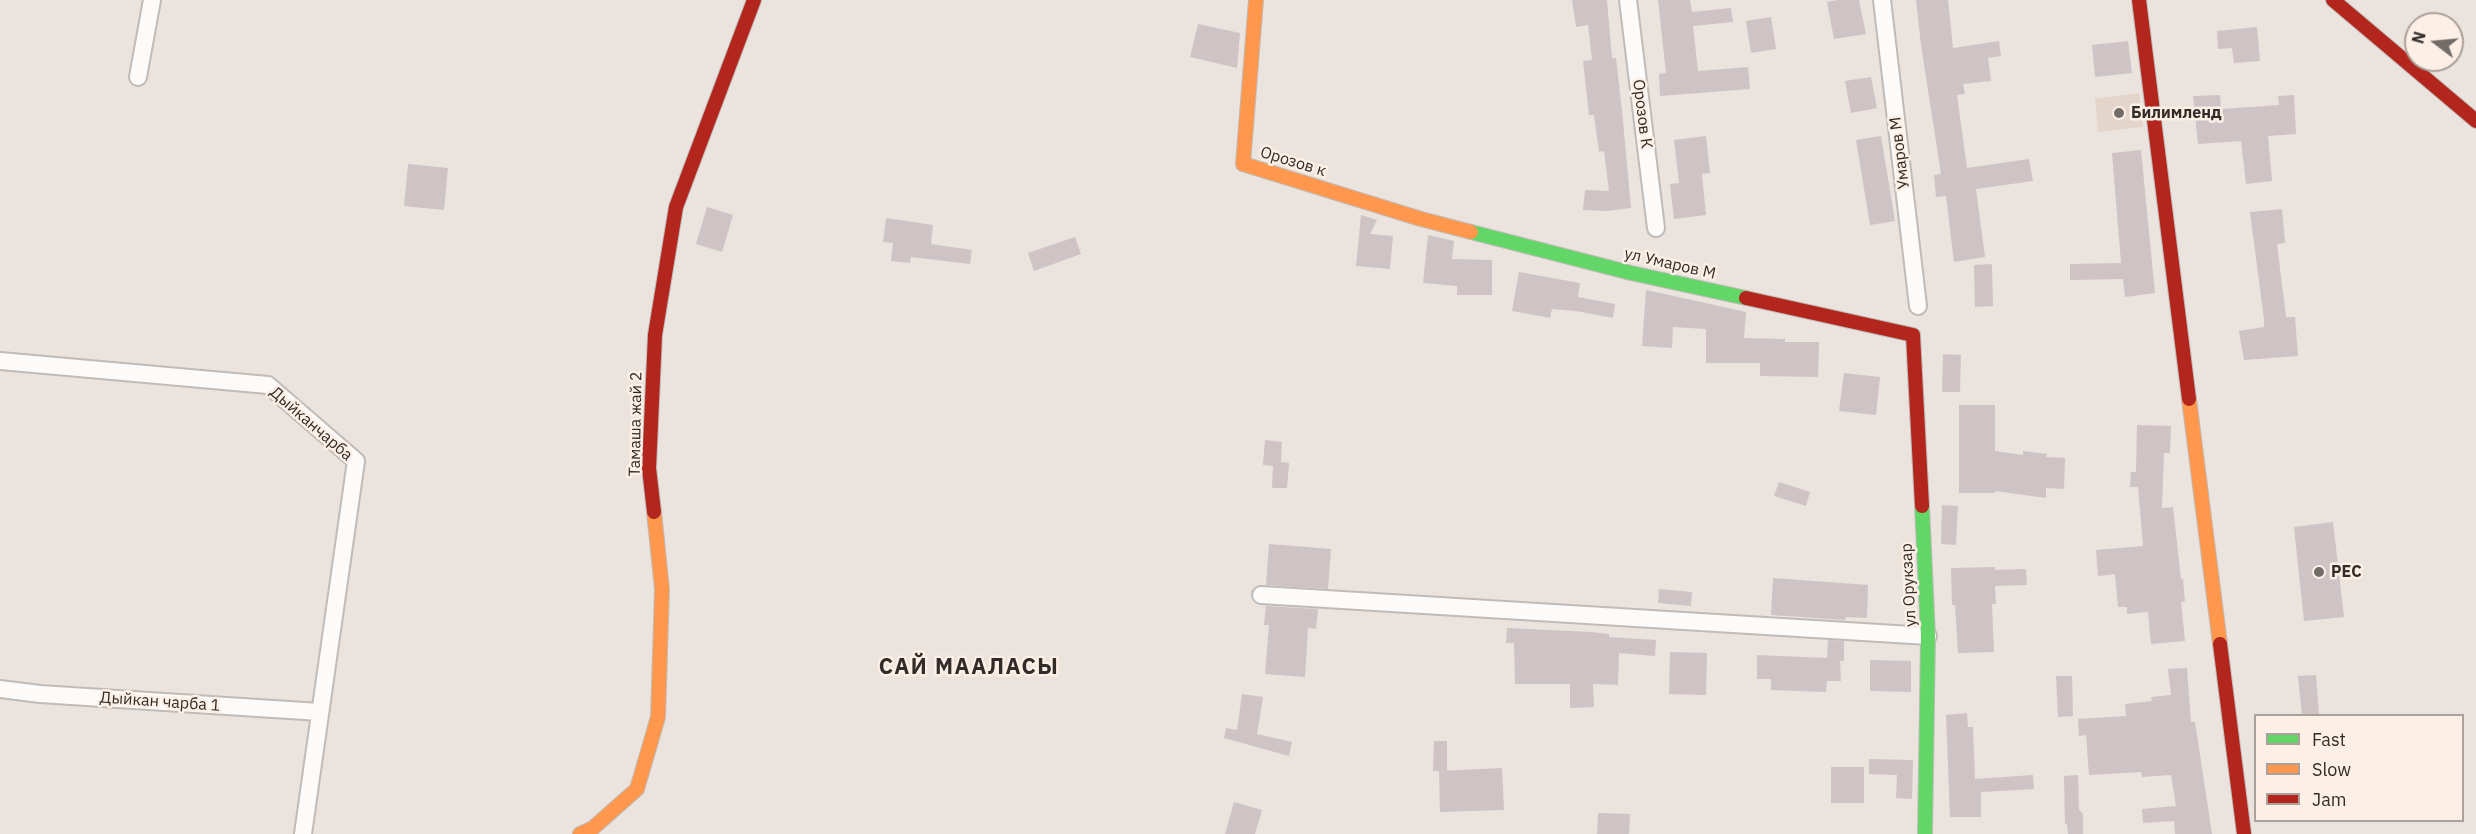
<!DOCTYPE html>
<meta charset="utf-8">
<style>
body{margin:0}
#map{position:relative;width:2476px;height:834px;overflow:hidden;background:#eae3de;font-family:"IBM Plex Sans",sans-serif}
canvas{display:block}
.legend{position:absolute;left:2254px;top:714px;width:210px;height:108px;box-sizing:border-box;background:#fcefe6;border:2px solid #aba19a;margin:0;padding:8px 10px;list-style:none;font-size:18px;color:#312c29}
.legend li{display:flex;align-items:center;gap:12px;height:30px}
.legend b{width:30px;border:2px solid #aba19a}
.north{position:absolute;left:2404px;top:12px;width:60px;height:60px;box-sizing:border-box;background:#fcefe6;border:2px solid #aba19a;border-radius:50%;rotate:286deg;font-size:16px;font-weight:700;line-height:24px;text-align:center;color:#312c29}
.north::after{content:'';display:block;margin:auto;width:21px;height:27px;background:#726c68;clip-path:polygon(50% 0,100% 100%,50% 72%,0 100%)}
</style>
<div id="map">
<canvas width="2476" height="834"></canvas>
<ul class="legend">
<li><b style="height:8px;background:#63d668"></b>Fast</li>
<li><b style="height:8px;background:#ff974d"></b>Slow</li>
<li><b style="height:8px;background:#b3261e"></b>Jam</li>
</ul>
<div class="north">N</div>
</div>
<script>
const c = document.querySelector('canvas').getContext('2d');
c.lineJoin = 'round';
function fill(path, color) { c.fillStyle = color; c.fill(path, 'evenodd'); }
function strokePath(path, color, width, dash) { c.strokeStyle = color; c.lineWidth = width; c.lineCap = dash ? 'butt' : 'round'; c.setLineDash(dash || []); c.stroke(path); }
function label(font, color, halo, rows, align = 'center') {
  c.font = font + ' "IBM Plex Sans",sans-serif'; c.lineWidth = 5; c.setLineDash([]); c.textBaseline = 'middle'; c.strokeStyle = halo; c.fillStyle = color; for (const [text, x, y, turn = 0] of rows) {
    c.save(); c.translate(x, y); c.rotate((+turn || 0) * Math.PI / 180); c.textAlign = isNaN(turn) ? turn : align; if (halo) c.strokeText(text, 0, 0); c.fillText(text, 0, 0); c.restore();
  }
}
fill(new Path2D(`
 M2139,93l4,34 -45,5 -3,-33z`), '#e4d5cb');
fill(new Path2D(`
 M1572,0h35l5,58h4l6,53 9,97 -24,3 -24,-1 2,-20 24,1 -5,-40 -5,1 -5,-37h-5l-6,-54 9,-1 -4,-35 -12,2z
 M1658,0h32l2,12 39,-4 2,14 -40,4 5,45 50,-4 2,22 -90,7 -1,-22 7,-1z
 M1838,0h21l7,34 -32,5 -7,-37z
 M1916,0h32l5,48 46,-7 2,15 -13,2 3,23 -28,3 2,10 -8,1 10,73 62,-9 4,22 -57,8 9,68 -31,5 -8,-66 -10,1 -2,-22 7,-1 -20,-129z
 M1771,17l5,32 -25,4 -5,-32z
 M1198,24l42,9 -3,35 -47,-11z
 M2257,27l3,34 -26,2 -2,-15 -14,1 -1,-18z
 M2128,41l4,32 -37,4 -3,-32z
 M1871,77l6,31 -26,5 -6,-32z
 M2220,95l1,14 58,-4 -1,-9 16,-1 2,39 -28,2 4,45 -26,3 -5,-43 -43,3 -5,-48z
 M1706,136l4,37 -8,1 4,41 -32,4 -4,-35 9,-1 -5,-43z
 M1881,136l14,85 -25,4 -14,-85z
 M2141,150l14,143 -30,4 -2,-18 -53,1v-16l51,-1 -9,-110z
 M408,164l40,4 -4,42 -40,-4z
 M707,207l26,8 -11,37 -26,-8z
 M2282,209l3,34 -8,1 9,73h9l3,39 -54,4 -5,-29 25,-4v-8l-14,-107z
 M1361,215l16,5 -7,14 23,2 -3,33 -34,-3z
 M886,218l47,7 -2,19 41,6 -2,14 -59,-7 -1,6 -19,-2 2,-18 -10,-1z
 M1428,235l26,6 -2,18 40,1v35h-35v-9l-34,-3z
 M1075,237l6,17 -47,17 -6,-18z
 M1992,264l1,42 -18,1 -1,-42z
 M1519,272l61,11 -2,14 37,7 -2,14 -37,-7 -24,-2 -2,9 -38,-7z
 M1646,290l100,22 -2,26 41,1v3h34l-1,35 -58,-1v-13h-54v-34l-33,-2 -1,21 -30,-2z
 M1943,354l18,1 -1,37h-18z
 M1844,373l36,4 -4,38 -37,-4z
 M1959,405h36v46l28,4v-4l24,3 -1,3 19,1 -1,31 -18,-1v10l-51,-7v2h-36z
 M2137,425l34,1 -1,27h-6l-2,55 11,-1 8,72h2l2,22 -4,1 4,39 -34,3 -3,-32 -21,2v-7h-9l-3,-33 -17,2 -2,-26 47,-4 -5,-59h-8l1,-15h5z
 M1265,440l17,2 -1,20 8,1 -2,25h-15l1,-22 -10,-1z
 M1779,482l31,10 -4,14 -32,-10z
 M1942,505l16,1 -2,39 -15,-1z
 M2333,522l11,95 -40,4 -10,-94z
 M1269,544l62,5 -3,40 -62,-4z
 M1995,567v3l31,-1 1,16 -32,1 1,18h-4l2,48 -36,1 -3,-48h-3l-1,-37z
 M1773,578l95,7 -1,33 -21,-1 -1,3 -74,-5z
 M1659,589l33,3 -1,14 -33,-3z
 M1266,606l52,3 -2,20 -8,-1 -3,49 -40,-3 4,-49h-5z
 M1507,628l84,4 18,2v3l47,3 -1,16 -36,-3 -1,32 -25,-1 1,23 -24,1v-24h-55l-1,-41h-8z
 M1828,640l16,1v20h-4l1,20h-14l-1,11 -55,-2v-11h-14v-24l70,3z
 M1670,652l37,1 -1,42 -37,-1z
 M1870,660l41,1v31l-41,-1z
 M2187,668l4,54h4l17,112h-37l-1,-13 -31,2 -1,-14 34,-3 -5,-31 -29,2 -1,-5 -52,3 -3,-40 -7,1 -1,-17 48,-3 -1,-12 27,-3 -1,-4 20,-2 -3,-26z
 M2316,675l3,41h-17l-4,-40z
 M2056,676h16l1,40 -15,1z
 M1242,694l21,3 -6,37 35,8 -3,14 -65,-18 2,-10 11,2z
 M1967,713l1,14h5l2,52 58,-4 1,14 -53,3v25h-31l-4,-102z
 M1434,741h13v30h-14z
 M1869,759l44,1 -1,39 -16,-1 1,-23 -28,-1z
 M1831,767h33v36h-33z
 M1502,768l2,42 -64,2 -1,-41z
 M2078,775l1,35 4,4v20h-15l-1,-10h-2l-1,-48z
 M1234,802l28,8 -7,24h-30z
 M1598,813l32,1 -1,20h-32z`), '#cec4c6');
const street = new Path2D(`
 M1628,0l28,228
 M1882,0l36,306
 M138,77l14,-77
 M0,361l268,24 88,76 -53,373
 M1261,595l667,41
 M0,689l40,5 280,18`);
const fast = new Path2D(`
 M1471,232l160,41 115,25
 M1922,506l6,130 -3,198`);
const slow = new Path2D(`
 M1256,0l-13,164 178,55 50,13
 M2189,399l31,245
 M580,834l13,-6 44,-39 21,-72 4,-128 -8,-77`);
const jam = new Path2D(`
 M2139,0l50,399
 M2333,0l143,121
 M1746,298l167,37 9,171
 M654,512l-5,-44 6,-133 21,-128 78,-207
 M2220,644l24,190`);
strokePath(street, '#c0bbb7', 20);
strokePath(fast, '#c0bbb7', 16);
strokePath(slow, '#c0bbb7', 16);
strokePath(jam, '#c0bbb7', 16);
strokePath(street, '#fcfbfa', 16);
strokePath(fast, '#63d668', 14);
strokePath(slow, '#ff974d', 14);
strokePath(jam, '#b3261e', 14);
for (const [x, y, r, color] of [
 [2119,113,6,"#726c68"],
 [2319,572,6,"#726c68"]
]) { const dot = new Path2D(); dot.arc(x, y, r, 0, 2 * Math.PI); c.fillStyle = color; c.fill(dot); strokePath(dot, '#fcefe6', 2); }
label('bold 16px', '#312c29', '#fcefe6', [
 ["Билимленд",2131,113],
 ["РЕС",2331,572]
], 'left');
label('16px', '#312c29', '#fcefe6', [
 ["Орозов К",1642,114,83],
 ["Умаров М",1900,153,-97],
 ["Орозов к",1293,162,17],
 ["ул Умаров М",1670,264,13],
 ["Дыйканчарба",311,424,41],
 ["Тамаша жай 2",636,424,-89],
 ["ул Орукзар",1909,585,-93],
 ["Дыйкан чарба 1",160,702,4]
]);
c.letterSpacing = '1.5px';
label('bold 22px', '#312c29', '#fcefe6', [
 ["САЙ МААЛАСЫ",969,668]
]);
c.letterSpacing = '0px';
</script>
